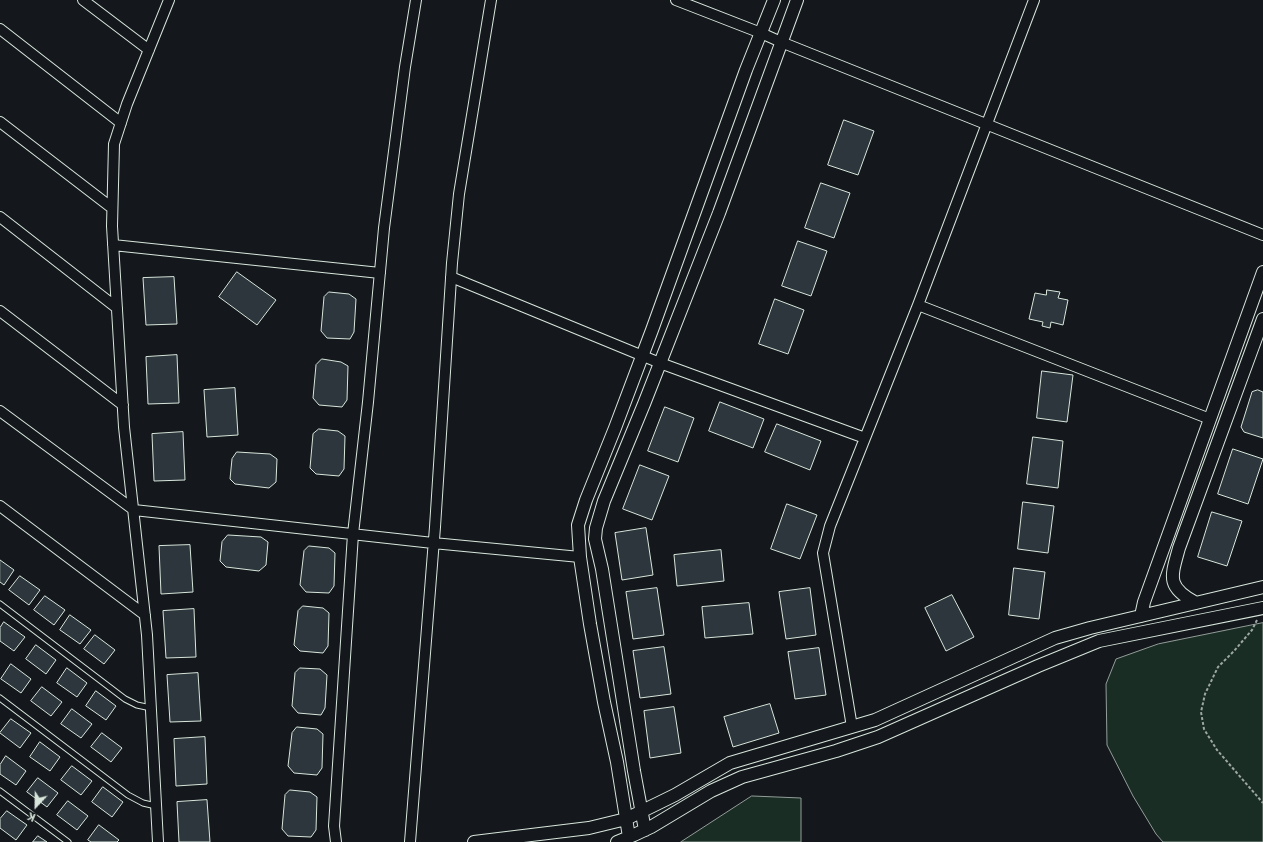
<!DOCTYPE html>
<style>
body{margin:0}
#map{position:relative;width:1263px;height:842px;overflow:hidden;background:#14181c;font-family:"Open Sans",sans-serif}
canvas{display:block}
.north{position:absolute;left:16px;top:786px;width:40px;height:40px;-webkit-text-stroke:3px #14181c;paint-order:stroke;rotate:202deg;font-size:11px;font-weight:700;line-height:16px;text-align:center;color:#d8e6dc}
.north::after{content:'';display:block;margin:auto;width:14px;height:18px;background:#d8e6dc;clip-path:polygon(50% 0,100% 100%,50% 72%,0 100%)}
</style>
<div id="map">
<canvas width="1263" height="842"></canvas>
<div class="north">K</div>
</div>
<script>
const c = document.querySelector('canvas').getContext('2d');
c.lineJoin = 'round';
function fill(path, color) { c.fillStyle = color; c.fill(path, 'evenodd'); }
function strokePath(path, color, width, dash) { c.strokeStyle = color; c.lineWidth = width; c.lineCap = dash ? 'butt' : 'round'; c.setLineDash(dash || []); c.stroke(path); }
const green = new Path2D(`
 M1263,623v219h-100l-7,-8 -23,-38 -26,-51 -1,-61 10,-25 42,-15z
 M752,796l49,2v44h-120z`);
fill(green, '#1a2d24');
strokePath(green, '#939e99', 1);
const building = new Path2D(`
 M844,120l30,11 -16,44 -30,-10z
 M821,183l29,10 -16,45 -29,-10z
 M798,241l29,10 -16,45 -29,-10z
 M237,272l39,28 -19,25 -38,-28z
 M174,277l3,47 -31,1 -3,-47z
 M1047,290l13,2 -2,6 10,2 -5,25 -12,-3 -1,6 -8,-2 1,-4 -14,-3 6,-26 11,2z
 M329,292l20,2 7,5 -2,33 -4,7 -23,-1 -6,-7 3,-34z
 M775,299l29,11 -16,44 -29,-10z
 M177,355l2,48 -31,1 -2,-47z
 M322,359l19,3 7,4 -1,34 -5,7 -23,-2 -6,-7 3,-33z
 M1042,371l31,4 -6,47 -30,-4z
 M235,388l3,47 -31,2 -3,-47z
 M1258,390l5,2v46l-19,-6 -3,-5 11,-35z
 M720,402l44,17 -11,29 -44,-17z
 M665,407l29,11 -16,44 -30,-11z
 M777,424l44,17 -11,29 -45,-18z
 M319,429l19,2 7,5 -1,33 -5,7 -23,-2 -6,-6 3,-34z
 M183,432l2,48 -31,1 -2,-47z
 M1033,437l30,4 -5,47 -31,-4z
 M1233,449l30,10 -15,45 -30,-10z
 M237,452l33,2 7,5 -1,23 -7,6 -34,-4 -5,-5 2,-20z
 M640,465l29,11 -17,44 -29,-11z
 M1023,502l31,4 -6,47 -30,-4z
 M787,504l30,11 -17,44 -29,-10z
 M1212,512l30,9 -15,45 -29,-9z
 M646,528l7,47 -31,5 -7,-47z
 M228,535l33,2 7,5 -2,23 -7,6 -33,-4 -6,-6 2,-19z
 M190,545l3,47 -32,2 -2,-48z
 M309,546l20,2 6,5 -1,33 -5,7 -23,-1 -6,-7 4,-34z
 M721,550l3,31 -47,5 -3,-31z
 M0,560l14,10 -10,15 -4,-3z
 M1014,568l31,4 -6,47 -30,-4z
 M20,576l20,14 -11,15 -20,-15z
 M657,588l7,47 -31,4 -7,-47z
 M810,588l6,47 -30,4 -7,-47z
 M952,595l22,42 -28,14 -21,-43z
 M45,596l20,14 -11,15 -20,-15z
 M749,603l4,31 -48,4 -3,-31z
 M303,606l20,2 6,5 -1,33 -5,7 -23,-2 -6,-6 4,-34z
 M194,609l2,48 -30,1 -3,-47z
 M70,615l21,15 -11,14 -20,-14z
 M4,622l21,15 -11,14 -14,-10v-13z
 M95,635l20,15 -11,14 -20,-15z
 M36,645l20,15 -10,14 -20,-15z
 M664,647l7,47 -31,4 -7,-47z
 M819,648l7,47 -31,4 -7,-47z
 M11,664l20,15 -10,14 -20,-14z
 M67,668l20,15 -10,14 -20,-14z
 M300,668l20,1 7,6 -2,33 -4,7 -23,-2 -6,-7 3,-33z
 M198,673l3,48 -31,1 -3,-47z
 M42,687l20,15 -11,14 -20,-15z
 M96,691l20,15 -10,14 -20,-14z
 M770,704l9,29 -46,14 -9,-30z
 M674,707l7,46 -31,5 -6,-47z
 M72,709l20,15 -11,14 -20,-14z
 M11,719l20,14 -11,15 -20,-15z
 M297,727l20,2 6,5 -1,34 -5,7 -23,-2 -6,-7 4,-33z
 M102,733l20,15 -11,14 -20,-15z
 M205,737l2,47 -31,2 -2,-47z
 M40,742l20,15 -10,14 -20,-14z
 M6,756l20,15 -10,14 -16,-11v-9z
 M72,766l20,15 -11,14 -20,-15z
 M38,778l20,15 -11,14 -20,-15z
 M103,787l20,15 -11,15 -20,-15z
 M290,790l20,2 7,5 -1,33 -5,7 -23,-1 -6,-7 3,-34z
 M207,800l3,42h-31l-2,-40z
 M68,801l20,15 -11,14 -20,-15z
 M7,811l20,14 -11,15 -16,-12v-9z
 M99,825l20,15 -2,2h-26l-3,-2z
 M38,836l9,6h-14z`);
fill(building, '#2c363c');
strokePath(building, '#d8e6dc', 1);
const service = new Path2D(`
 M0,604l125,95 12,6 14,3
 M0,698l128,97 15,8 13,3
 M0,791l68,51`);
const minor = new Path2D(`
 M83,0l66,50
 M676,0l85,33 20,9 482,193
 M0,29l121,94
 M0,122l112,86
 M0,217l117,91
 M113,245l267,28
 M451,277l209,86 205,75
 M918,305l292,114
 M0,311l123,94
 M0,411l134,99 299,33 147,14
 M0,506l145,109
 M852,727l-29,-174 7,-27 88,-221 116,-305
 M158,842l-11,-207 -23,-208 -12,-201 2,-82 13,-40 42,-104
 M336,842l-2,-16 19,-292 15,-132 16,-174 21,-161 11,-67
 M410,842l25,-315 17,-264 7,-69 32,-194`);
const tertiary = new Path2D(`
 M1196,603c-30,-16 -25,-26 -17,-55l84,-229
 M1141,616l3,-14 119,-330
 M645,830l-11,-59 -32,-202 -7,-30 1,-11 8,-27 40,-97 75,-191 78,-213
 M629,837l-12,-75 -13,-60 -14,-78 -10,-67 -2,-32 8,-25 29,-72 37,-98 94,-260 28,-70
 M474,842l115,-14 37,-9 49,-24 55,-32 145,-43 180,-82 35,-10 173,-41
 M617,842l17,-7 17,-8 60,-36 31,-14 94,-26 42,-14 160,-71 61,-25 164,-33`);
strokePath(service, '#d8e6dc', 7);
strokePath(minor, '#d8e6dc', 12);
strokePath(tertiary, '#d8e6dc', 14);
strokePath(new Path2D(`
 M1257,620l-5,10 -18,21 -16,16 -13,27 -4,18 3,17 13,21 46,53`), '#9da8a2', 2, [3, 2]);
strokePath(service, '#14181c', 5);
strokePath(minor, '#14181c', 10);
strokePath(tertiary, '#14181c', 12);
</script>
